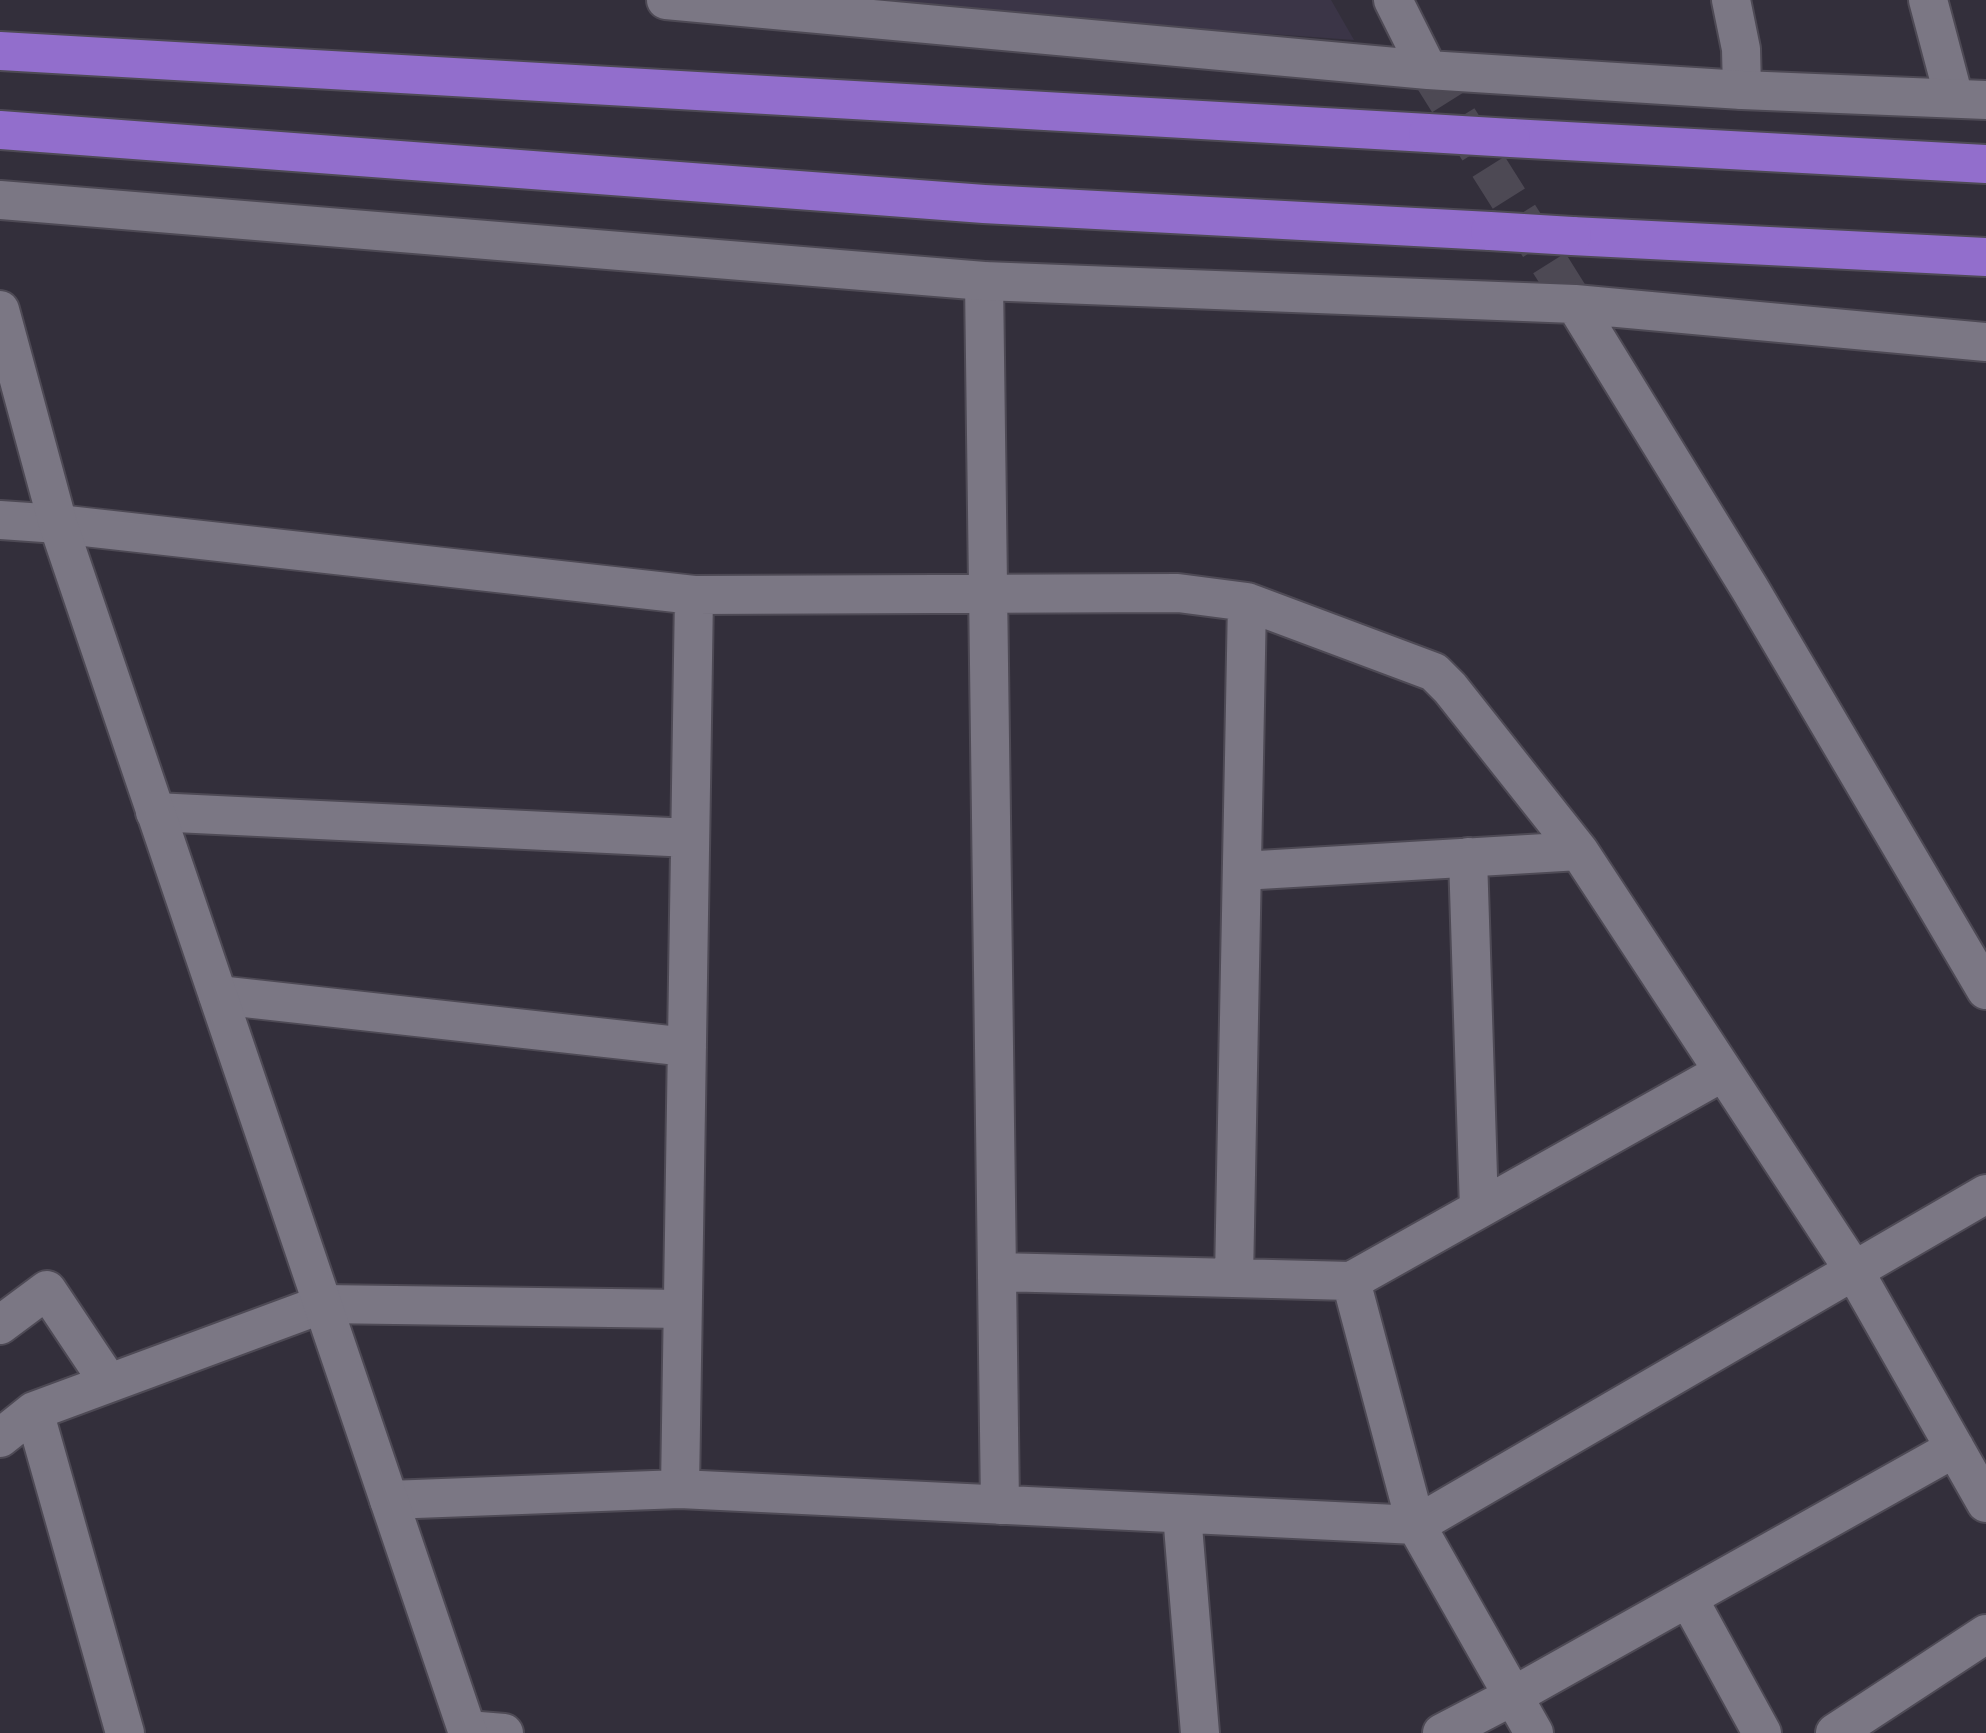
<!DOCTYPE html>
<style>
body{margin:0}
canvas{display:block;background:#332f3b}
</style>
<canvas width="1986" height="1733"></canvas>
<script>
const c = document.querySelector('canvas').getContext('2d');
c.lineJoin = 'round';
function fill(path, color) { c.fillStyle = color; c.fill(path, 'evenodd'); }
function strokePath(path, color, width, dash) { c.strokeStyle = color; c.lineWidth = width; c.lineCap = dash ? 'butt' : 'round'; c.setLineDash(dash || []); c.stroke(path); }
fill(new Path2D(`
 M803,0h528l23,40z`), '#3b3547');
strokePath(new Path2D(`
 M1428,70l147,234`), '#4d4954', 38, [38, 19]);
const street = new Path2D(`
 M1731,0l10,49 1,41
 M1928,0l26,98
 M984,281l16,1224
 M0,520l58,4 636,71
 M155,812l535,26
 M1468,857l11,352
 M1242,871l337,-20
 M218,995l469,52
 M997,1272l354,9 372,-209
 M1234,1278l13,-676
 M0,1325l47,-35 62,93
 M34,1411l91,322
 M0,1438l34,-27 289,-107 359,5
 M680,1489l14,-894 484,-2 69,9 187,70 16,16 129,163 274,418 133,234
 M389,1500l291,-11 736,36 -65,-244
 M1182,1514l18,219
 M1688,1598l74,135
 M467,1730l37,3
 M1442,1733l71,-37 442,-248
 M1534,1733l-118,-208 570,-331
 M1835,1733l151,-99`);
const secondary = new Path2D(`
 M666,0l762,70 314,20 244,10
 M1393,0l35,70
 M0,200l984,81 591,23 411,38
 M1575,304l175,285 236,401
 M0,310l58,214 410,1209`);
const highway = new Path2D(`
 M0,51l1428,82
 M0,130l984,74 506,27
 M1511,138l475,26
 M1572,236l414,21`);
strokePath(street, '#4e4a55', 42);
strokePath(secondary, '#4e4a55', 42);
strokePath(highway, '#4e4a55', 42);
strokePath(street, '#7b7784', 38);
strokePath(secondary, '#7b7784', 38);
strokePath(highway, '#926ecc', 38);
const highwayBridge = new Path2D(`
 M1428,133l83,5
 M1490,231l82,5`);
strokePath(highwayBridge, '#4e4a55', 42, []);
strokePath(highwayBridge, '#926ecc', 38);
</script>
